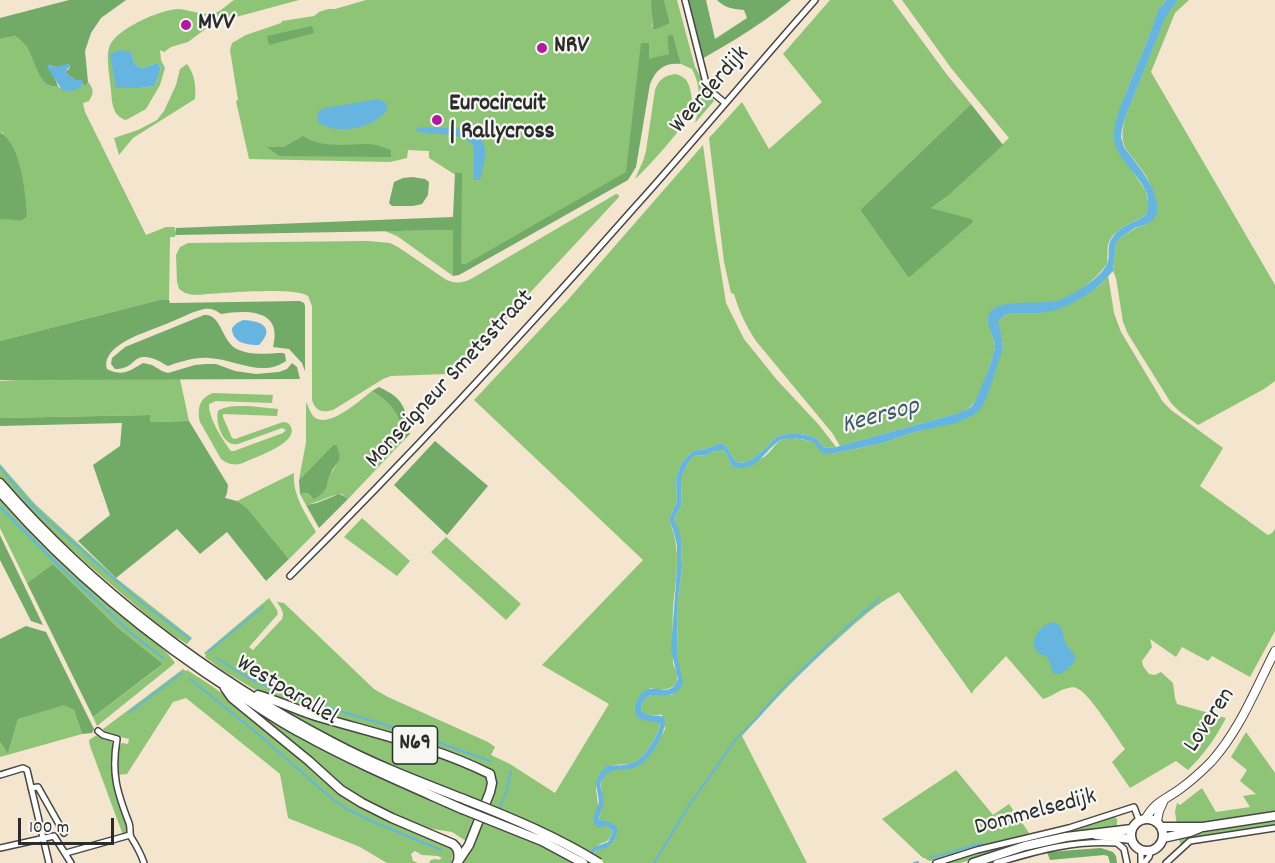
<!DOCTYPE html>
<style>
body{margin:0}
#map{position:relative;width:1275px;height:863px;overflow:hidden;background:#f3e5ce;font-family:Dekko,sans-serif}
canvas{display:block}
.scale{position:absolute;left:18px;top:818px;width:96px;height:27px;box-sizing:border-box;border:3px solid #2b2b2b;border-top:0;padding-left:8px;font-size:18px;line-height:21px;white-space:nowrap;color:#2b2b2b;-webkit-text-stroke:4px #f6f6f2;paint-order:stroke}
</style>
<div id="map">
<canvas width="1275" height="863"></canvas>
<div class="scale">100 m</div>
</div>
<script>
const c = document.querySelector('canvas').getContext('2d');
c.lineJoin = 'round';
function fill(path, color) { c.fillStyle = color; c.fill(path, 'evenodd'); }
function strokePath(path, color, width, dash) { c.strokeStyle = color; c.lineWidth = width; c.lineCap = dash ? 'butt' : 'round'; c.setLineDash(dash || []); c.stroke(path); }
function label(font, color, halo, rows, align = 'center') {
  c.font = font + ' Dekko,sans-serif'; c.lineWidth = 4.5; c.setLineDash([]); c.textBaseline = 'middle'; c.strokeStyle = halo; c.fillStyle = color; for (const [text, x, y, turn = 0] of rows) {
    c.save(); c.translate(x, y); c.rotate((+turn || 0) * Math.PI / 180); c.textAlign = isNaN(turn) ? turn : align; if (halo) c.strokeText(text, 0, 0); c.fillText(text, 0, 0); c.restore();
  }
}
fill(new Path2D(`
 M234,0h65l-63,17 -7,4 -22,7 -19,14 -17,5 -7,5 -4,-2 1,10 4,8 -5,17 -14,24 -20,11c-14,-4 -14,-18 -15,-30 -1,-11 -5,-33 -2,-42 4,-18 52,-39 70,-39 11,1 25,7 36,4 5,-1 14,-10 19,-13zM131,52l4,13 8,3 14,-5 4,4 -6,19 -15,2 -14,-1z
 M366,0h285l2,9 -1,18 18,-4 -6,-23h13l18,67 19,34 -19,22c6,-19 6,-37 -3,-54l-11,-5 -8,-30 -6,2 3,18 -21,6v-16l-22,128 -162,94 -4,-2 -1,-90h-6l-25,-16v-7l-21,-1 -1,8 -17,4 -141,-3 -13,-58 2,-1 -8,-50 2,-7 14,-8 35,-12 1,-2 32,-5 5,-4 9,-3h7z
 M830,0h62l56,76 23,28 -111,106 48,67h2l62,-55 -41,-14 18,-13 60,-57 -58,-70 -49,-68h264l-4,5 -37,90 -10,30 8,34 8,10 14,21 4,14 -3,11c-13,8 -33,13 -38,30 -1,6 0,13 -1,19 -13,17 -32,33 -54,38 -15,3 -32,2 -48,3l-15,22 5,19 -1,7c-6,15 -11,39 -21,51 -5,6 -11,8 -18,10l-115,32 -7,-12 -77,-93c-10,-15 -17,-30 -22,-47l-3,-1 -7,-31 -15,-124 33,-36 27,47 53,-47 -39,-48z
 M1178,0h11l-14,13 -24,59 124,213v96l-11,8 -66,36 -19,-14 -8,-8 -43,-69 -5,-12 -7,-44 -3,-7 3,-27 4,-6 16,-10 11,-4 10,-23c-4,-11 -8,-21 -15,-31 -16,-23 -24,-22 -17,-52l41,-103z
 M15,36c4,3 8,6 11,10 9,13 13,43 32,40l2,2c8,2 18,4 23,-4h3l2,-2c6,7 6,11 1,19l-6,2 2,9 61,123 20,-8h9v10h-5l-1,63h-10l-159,41v-121l7,-2 -4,-85 -3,-1v-93z
 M187,64c8,11 9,21 8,35l-62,39 -14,17 -5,-17 24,-8 19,-10 7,-9 12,-26 4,-16z
 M675,74c9,2 13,6 15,15 2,8 3,16 0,24 -4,12 -44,57 -55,66l8,-18 3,-10 9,-61c4,-11 9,-14 20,-16z
 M703,145l12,89 11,69 18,36 33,41 42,45 17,22 -11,1c-2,-2 -4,-5 -6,-7 -10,-9 -32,-9 -43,-4 -8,8 -32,37 -43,21 -4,-6 -4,-11 -11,-15l-7,2 -9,4 -13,2 -8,8 -5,7 -4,13 1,22 -8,19c13,30 7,57 4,88 -1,18 0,38 0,56 12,23 -3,28 -23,24l-16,21 26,14c0,10 -16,35 -25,39 -7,4 -17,1 -24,4 -4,1 -8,5 -12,8l-3,15 2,16 -4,15 11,6 5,2 3,4c-7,14 -6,7 -16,14 -6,3 -10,12 -14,17h-120l17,-36 16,-40 1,-7 -4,-7 -170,-57 -64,-24 -37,-22 -17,-13 1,-2 -2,-2 65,-55 8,12 1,4 -29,33 4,3 29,-31c3,-7 -1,-11 -5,-17l7,1 90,86 14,8 100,45 7,5 -4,8 19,9 45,29 54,-89 -67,-39 101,-105 -169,-160 92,-98z
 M616,194l3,1v2l-161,173 -5,2 -8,2 -54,2 -8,3 -50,31c-12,3 -17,1 -21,-10v-94l-4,-10c-15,-10 -93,-2 -115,-1l-8,-2 -6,-4 -2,-7 -1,-27 4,-8 8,-4 179,-2 23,2 8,4 47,32c9,5 17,4 26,0z
 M453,230v46l-56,-40 -12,-5z
 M1108,275l6,38 7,19 42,70 8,8 52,38 -23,38 65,47 3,2 4,-2 3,-4v102l-25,46 -38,-21 -4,5 -26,-14 -6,10 -26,-18 2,8 -10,14 1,5 6,8 6,1 6,-3 12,11 2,15 2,6 49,14c-11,21 -21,35 -38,52l-12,-9 -46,27 -18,-26 13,-13c-9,-12 -35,-55 -47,-60 -2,-2 -7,-2 -9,-1 -10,1 -17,9 -26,11l-37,-43 -33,35 -1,3 -73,-102c-22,11 -40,28 -59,45 -35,31 -67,64 -98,99l65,127h-219c2,-4 5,-10 10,-13 10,-6 14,-4 19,-17l-11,-11 -7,-1c0,-7 4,-12 4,-19 1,-6 -3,-11 -2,-18 4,-21 27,-12 39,-20 10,-6 20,-25 25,-35l-3,-14c-9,-1 -15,3 -21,-5l1,-7 8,-8h22l7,-6 -2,-33 1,-57 4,-32 -1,-24 -7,-24 7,-13 1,-30 6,-13 6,-7 13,-1 5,-3 11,-2 3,3 6,13c10,-3 24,-4 32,-9 13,-10 11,-20 30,-19 6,1 13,2 18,4 9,4 7,12 19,12l52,-11 32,-11 53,-14 35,-70 -1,-9 -5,-18c14,-13 25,-7 41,-8 7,-1 53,-22 61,-27 4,-3 6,-7 9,-11z
 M34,379h146l9,42 -39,1 -1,-7 -149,3v-37z
 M372,391c23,15 26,23 33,48l-57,60 -6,-5c-13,1 -24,9 -36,11l-6,-11 7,-1 4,4c12,-15 34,-32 26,-52h-4l-34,35 7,-38v-40c2,4 4,10 7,14 14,15 47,-16 59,-25z
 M213,393l60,2 -1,8 -56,-2 -7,3c-1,13 14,37 22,47h3l49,-18 3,-3 -4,-2 -44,16c-15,3 -23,-21 -20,-33 13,-9 44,-3 60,-2l-1,7 -54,-2v3l9,21 3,1 48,-17 5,1c18,18 -33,34 -45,40 -8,3 -16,1 -22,-4l-21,-37c-3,-13 -1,-24 13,-29z
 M0,464l35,40 81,74 76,60 -5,6 -13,-8 -25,-19 -49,-42 -50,-44 -50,-51z
 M294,473c-2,22 12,41 22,59l-27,27 -42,-51 -10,-7z
 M0,495c43,42 85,84 128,126 14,13 37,26 47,42l-78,63 -4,-9 60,-45 10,-8 -46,-37 -64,-63 -26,19 -27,-55z
 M362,518l48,43 -13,15 -53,-39z
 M446,537l75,67 -15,16 -75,-68z
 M183,669l3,2 1,-1c33,20 64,45 93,70 21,18 41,38 63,55l107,51 3,6 -1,11h-23l2,-3 5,-1 2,1 4,-2 -4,-2 -16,-1 -7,-4 -4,3 2,7 5,2h-31l-27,-16 -72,-29 -8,-44 -94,-76 -13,4 -46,72 -10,1 1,-28 4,-4 6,1 1,-5 -24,-6 -2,-4z
 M232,694l233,122 8,-18 -6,-3 -1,1 -99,-39 -107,-58 187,59 40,19 -2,16 -19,48 -14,-9 -19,-3 -20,-6 -45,-20 -23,-14z
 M64,704l10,6 8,24 -82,23v-15l8,12 10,-35z
 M1246,732l29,41v40l-98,13 -2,-14 2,-9 3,2 22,-17 14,24 34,-5 -7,-11 13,-2 -16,-13 7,-11 -16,-13z
 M97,735l13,5 3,4c-1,8 -3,16 -2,24 1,21 9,42 17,61l-3,5 -2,1 -33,-89 -1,-6z
 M956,770l37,45 16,-11 18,26 3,5 -52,13 -47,13 -4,-1 -2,-2h-2l-41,-39z
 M1113,817h2l2,2v9l-34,3 -24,4 -99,28h-18l35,-11 84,-19z
 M1275,820v7l-83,10 -11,8 -3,-8z`), '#8dc476');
fill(new Path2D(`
 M69,0h57l-25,18 -10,15 -6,18 3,31 -2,3 -3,-1 -2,-4h-6l-8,-6 -1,-3 3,-2 1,-4 -14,2 -7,-2 9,21c-19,4 -23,-27 -32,-40 -3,-4 -7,-7 -11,-10l-15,3v-21z
 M651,0h13l6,23 -14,6h-3z
 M688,0h18l9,39 32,-21 -3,-8c-11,-1 -19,-2 -27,-10h74c-18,15 -36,27 -55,39 -11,7 -23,13 -34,20z
 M312,26l2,7 -45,12 -2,-9z
 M673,34l8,30c-16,-2 -25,5 -31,20l-14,83 -8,13 -169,95 -6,1v-46l-278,5 1,-7 277,-11 2,-44h7l-1,89 1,2h4l160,-92 15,-129h8v16l20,-5 -2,-18z
 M971,104l32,41 -54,50 -18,13 40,11 2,3 -63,55h-2l-48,-67z
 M0,132c22,14 25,61 27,84 -9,10 -15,0 -27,4z
 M303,136c20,13 43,8 65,8 8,0 16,4 23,6v7l-112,-1 -12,-9h17z
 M412,177l13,2 4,3 -1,13 -6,9 -9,2h-21l-3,-3 5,-21 9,-4z
 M159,300h10l1,3 130,-2 4,2 1,3v65l-3,-8 -13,-14 -16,-2c10,-38 -26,-37 -52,-33 -5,-4 -10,-6 -17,-5 -10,2 -21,8 -31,12 -18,8 -40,14 -55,25 -8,6 -14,14 -11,23 16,8 22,2 36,-6l9,2 10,6 6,2 27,-8 11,-1h10l19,7 21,3 23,-2 8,-3 5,-6 5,4 3,12 -300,1v-39z
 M204,315c18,-2 17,28 35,35 13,6 30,3 44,3l2,1 1,7c-24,17 -52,-2 -77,-3 -14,-1 -29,4 -41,8 -7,-4 -16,-10 -25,-9 -11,1 -10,12 -28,12l-4,-5 1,-6 13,-11z
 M379,387c26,12 26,21 31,47l-5,5c-7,-25 -10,-33 -33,-48z
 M150,415v7l39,-1 39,64 -1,8 -2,5 12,3 10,7 42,51 -23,22 -39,-49 -27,22 -23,-25 -61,49 -38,-37 32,-26 -17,-50 27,-19 2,-23 -122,3v-8z
 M435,441l53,45 -41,49 -53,-50z
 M333,445h4c6,18 0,15 -6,28 -7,12 0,15 -15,25l-2,1 -7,-6 -7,1 -1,-14z
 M339,494l5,2 4,3 -29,29 -13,-23 11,-2z
 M0,535l43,90 -12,-4 -31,-61z
 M53,564l64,63 46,37 -70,53 -66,-134z
 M26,626l20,6 48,97 -2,4 -10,1 -8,-24 -10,-5 -46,14 -10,35 -8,-12v-103z
 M1101,848l12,4 3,4 1,7h-7l-2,-7 -4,-1 -54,5 -3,-8z`), '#72aa67');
fill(new Path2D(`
 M1166,0h12l-12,16 -41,102 -3,11 -1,8 3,10 18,24 10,16 5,14v13l-3,5 -7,5 -12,4 -15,10 -4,6 -3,27 -13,14 -15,11 -14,8 -14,6 -17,3h-28l-7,2 -7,6 4,18 1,9 -15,46 -5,11 -5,7 -10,6 -12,5 -41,9 -32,11 -52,11c-14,1 -10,-7 -19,-12 -7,-3 -20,-5 -28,-3 -16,3 -26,38 -52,27l-6,-13 -3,-3 -11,2 -5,3 -13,1 -6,7 -6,13 -1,30 -7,13 6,15 1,9 1,24 -4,32 -1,57 6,26c-7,18 -17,12 -33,13l-8,8 -1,7c7,9 15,3 23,7 5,14 -15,45 -28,50 -11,5 -23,-1 -31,9 -10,11 0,16 -1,26 -1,7 -5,12 -5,18 4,1 11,1 14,4 10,6 0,20 -7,24 -3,1 -7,1 -10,3 -3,2 -6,8 -9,12h-4l11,-16 14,-5 5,-10 -3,-4 -5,-2 -6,2 -5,-5v-7l5,-14 -3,-18 3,-10 8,-8c9,-1 19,0 28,-4 9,-4 25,-29 25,-38 -7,-5 -16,-1 -22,-7 -8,-8 1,-26 11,-28 11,-3 22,8 29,-10l-7,-29 6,-82v-23l-4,-16 -4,-9 8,-19 -1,-22 4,-13 5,-7 8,-8 13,-2 9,-4 7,-2c7,4 7,9 11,15 11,16 35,-13 43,-21 11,-5 33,-5 43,4 2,2 4,5 6,7l11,-1 119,-33c6,-2 12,-4 17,-8 6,-7 23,-52 23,-60 -1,-10 -10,-22 -6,-32 7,-15 43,-10 57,-12 8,0 15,-2 22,-6 12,-6 33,-19 39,-32 4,-8 -1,-18 5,-26 8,-13 22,-15 34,-23 13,-31 -30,-49 -32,-77 -1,-18 9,-37 15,-53 10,-25 21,-49 29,-74z
 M121,50l10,2 4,13 8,3 14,-5 4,4 -6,19 -15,2h-24l-6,-34z
 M67,64h2l1,2 -4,5 1,3 8,6h7l1,4c-4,7 -14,8 -21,6l-15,-23 1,-2 8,2z
 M373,100c7,-1 13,1 15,8 -12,20 -52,29 -71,13v-3l2,-7 6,-3z
 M421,127l43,2c28,7 22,29 16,51h-5l-1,-2v-32c-13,-16 -40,-10 -58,-15v-2z
 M243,320c18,1 33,7 16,25 -12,0 -27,-2 -27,-17l5,-5z
 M1054,622c13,6 7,13 12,21 3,8 7,5 10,17 -7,7 -13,17 -23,13l-5,-16c-24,-5 -14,-31 6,-35z`), '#66b5e0');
strokePath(new Path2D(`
 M0,467l27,33 17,17 97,85 49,37
 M0,507l57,57 74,69 32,25
 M209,651l54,-44
 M216,658l33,20 38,17 122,37 81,29
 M190,679l73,59 69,61 15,10 29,14 65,27
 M130,712l52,-39
 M500,807l6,-15 5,-21
 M930,858l52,-15
 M654,863l34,-56 48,-68 21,-21 25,-29 57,-55 40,-35
 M914,863l4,-1`), '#66b5e0', 2);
const street = new Path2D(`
 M685,0l21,83 6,9 13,11
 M290,576c119,-119 233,-242 344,-368 61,-68 120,-139 181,-208
 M98,731l5,4 14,4c-6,34 0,53 12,84 2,5 0,10 2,14 5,8 10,17 13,26
 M0,775l23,-7 4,2 22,93
 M31,788l7,-1 26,46
 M0,848l54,-12 17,27
 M1141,850v13
 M66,853l64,-18
 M936,863l41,-13 92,-22 65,-21 5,13
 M996,863c41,-12 77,-23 121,-20l7,6 3,14
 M1144,863l5,-6 2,-7
 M1166,863l24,-22 85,-13`);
const secondary = new Path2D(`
 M1146,818c10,-17 19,-18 34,-29 11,-8 21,-17 31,-27 29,-32 45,-74 64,-111
 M1157,821l2,-10 5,-11`);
const primary = new Path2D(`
 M0,483c91,105 209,195 332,259 43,23 88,40 134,58
 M0,492c69,79 151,147 239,203 21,13 41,27 62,38 52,29 107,52 161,76
 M225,688l7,10 77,63 32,29 21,13 30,15 61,26c6,5 6,10 5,18
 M258,695c21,6 41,16 61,22 58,17 117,30 171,57l2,9 -2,9 -21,53 -12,18
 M1131 835a16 16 0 1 1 32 0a16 16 0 1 1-32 0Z
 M1162,827h41l72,-11
 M1096,835l35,4
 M1163,838l27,-6 10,-4
 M973,863l52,-17 41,-9 66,-8`);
strokePath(street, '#494743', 8);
strokePath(secondary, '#494743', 10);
strokePath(primary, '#494743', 11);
strokePath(street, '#fff', 5);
strokePath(secondary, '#fff', 8);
strokePath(primary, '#fff', 8);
const primaryBridge = new Path2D(`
 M466,800c46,18 91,37 133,63
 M462,809l80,32 41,22`);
strokePath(primaryBridge, '#494743', 11, []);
strokePath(primaryBridge, '#fff', 8);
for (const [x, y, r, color] of [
 [186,25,6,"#b5179e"],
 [542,48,6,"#b5179e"],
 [437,120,6,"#b5179e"]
]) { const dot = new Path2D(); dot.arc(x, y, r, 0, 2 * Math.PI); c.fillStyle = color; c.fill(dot); strokePath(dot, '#f6f6f2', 2); }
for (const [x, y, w] of [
 [415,745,45]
]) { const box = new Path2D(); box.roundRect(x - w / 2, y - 19, w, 38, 4.5); c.fillStyle = '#f6f6f2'; c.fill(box); strokePath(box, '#2b2b2b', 1.5); }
label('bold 22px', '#2b2b2b', null, [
 ["N69",415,745]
]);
label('bold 24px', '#2b2b2b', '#f6f6f2', [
 ["MVV",198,25],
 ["NRV",554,48],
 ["Eurocircuit",449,106],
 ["| Rallycross",449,134]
], 'left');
label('24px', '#2b2b2b', '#f6f6f2', [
 ["Weerderdijk",711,91,-49],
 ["Monseigneur Smetsstraat",451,380,-47],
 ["Westparallel",286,692,31],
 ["Loveren",1211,721,-56],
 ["Dommelsedijk",1036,814,-15]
]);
label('italic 26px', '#405b6a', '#f6f6f2', [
 ["Keersop",881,418,-15]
]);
</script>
